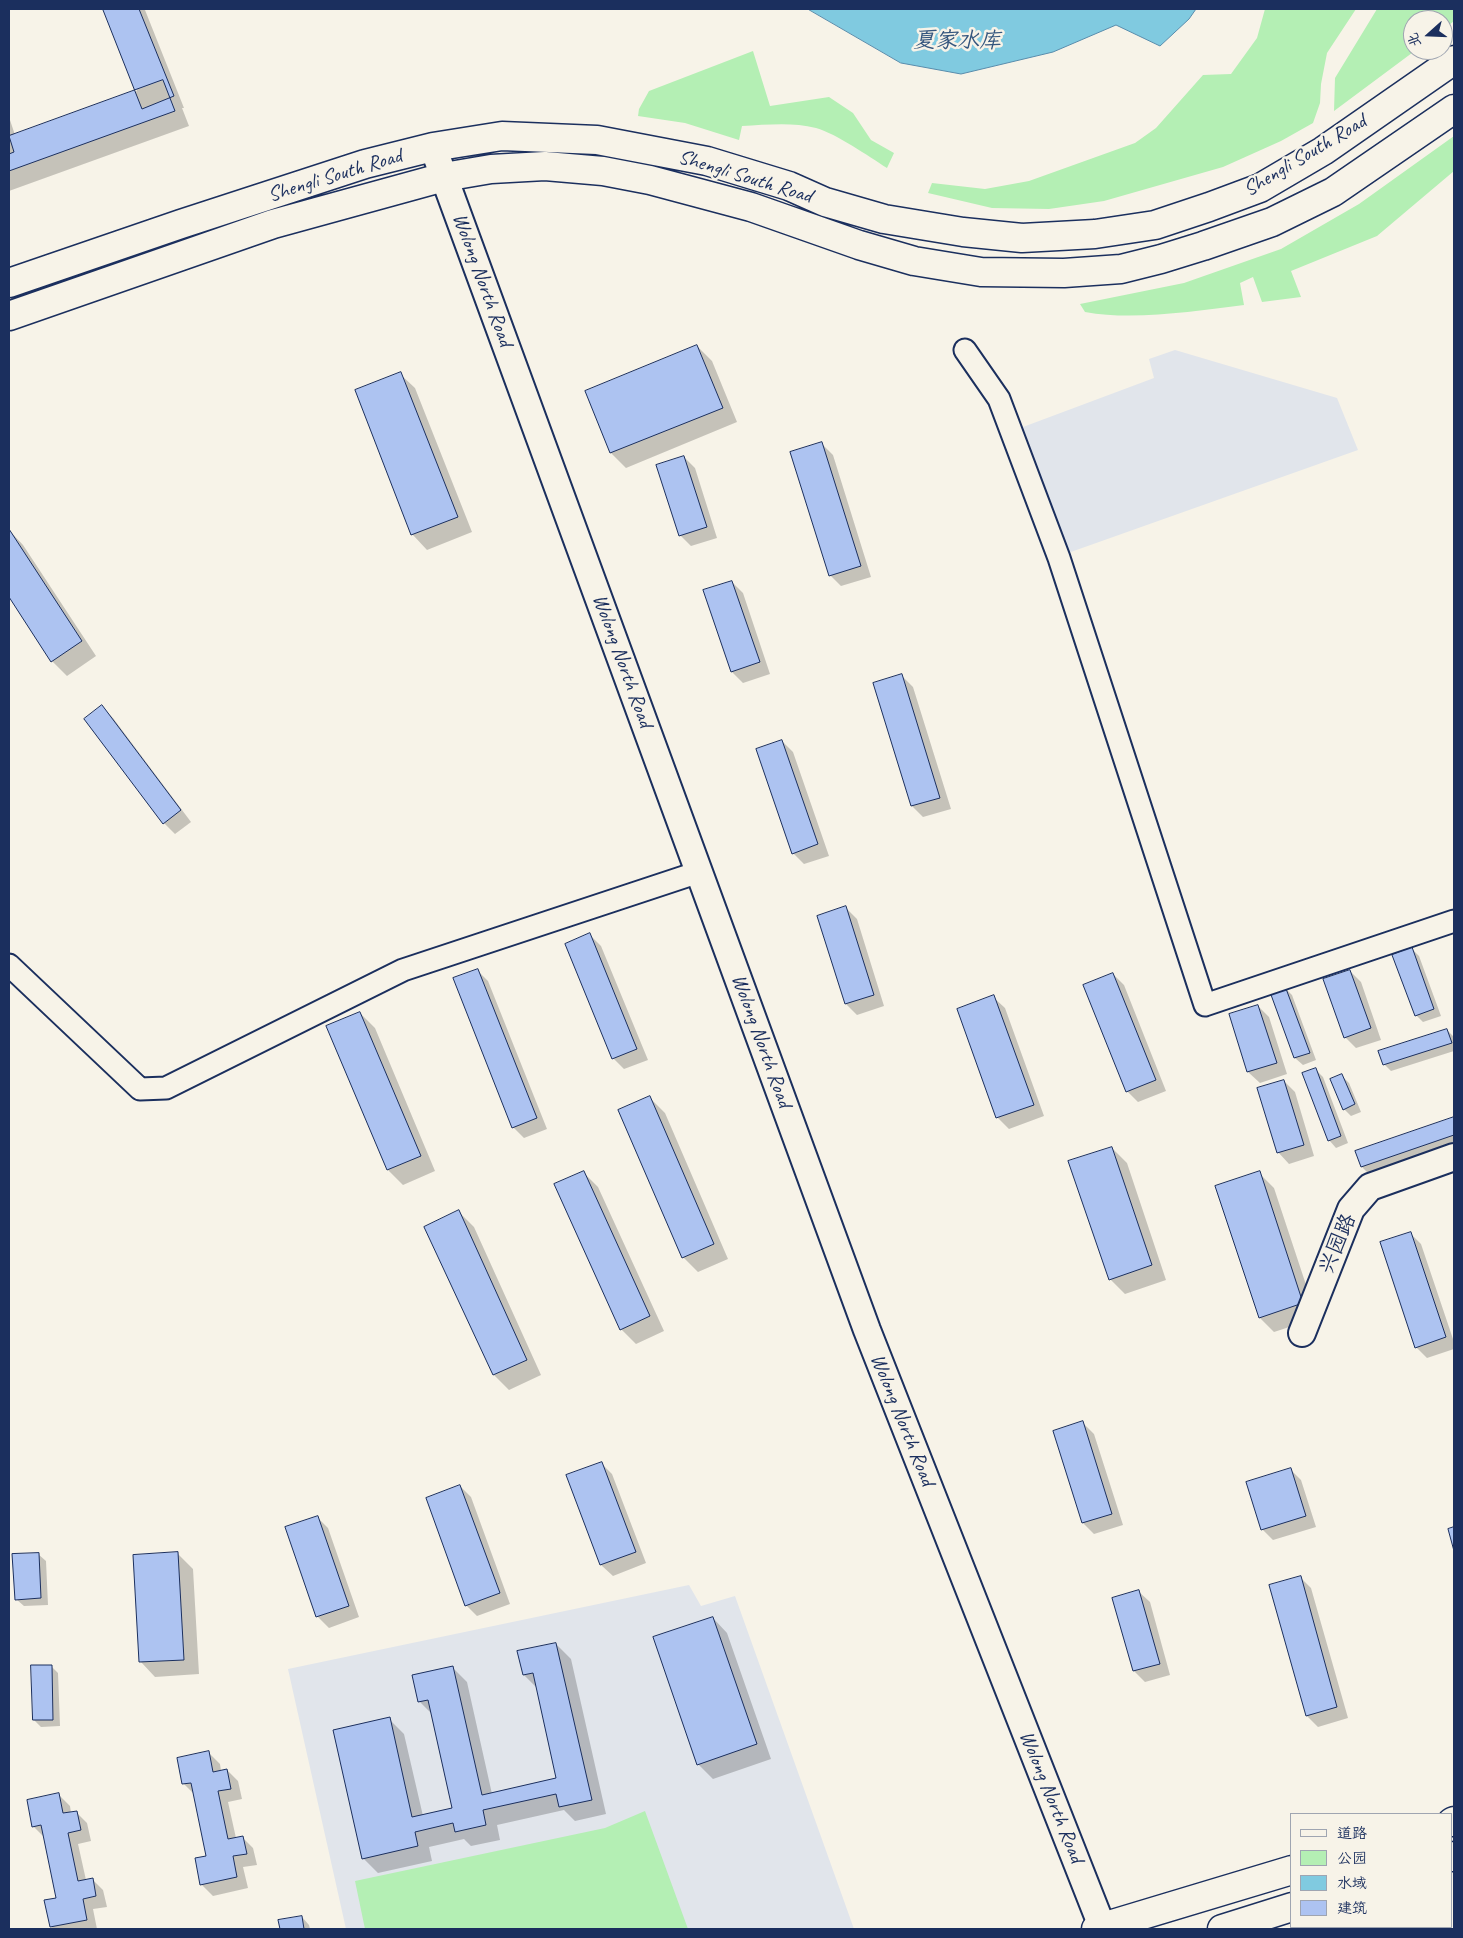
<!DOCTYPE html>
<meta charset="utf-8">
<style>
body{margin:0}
#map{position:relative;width:1463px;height:1938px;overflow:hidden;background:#f7f3e8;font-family:Caveat,"LXGW WenKai TC",sans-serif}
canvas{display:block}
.frame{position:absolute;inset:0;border:10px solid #1b2f5e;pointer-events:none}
.legend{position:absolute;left:1290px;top:1813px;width:162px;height:115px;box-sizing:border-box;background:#f7f3e8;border:1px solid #9fa5b1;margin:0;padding:6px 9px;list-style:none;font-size:15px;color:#1b2f5e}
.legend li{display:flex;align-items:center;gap:10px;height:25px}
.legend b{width:25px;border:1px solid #9fa5b1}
.north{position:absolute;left:1403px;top:10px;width:50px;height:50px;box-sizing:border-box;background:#f7f3e8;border:1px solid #9fa5b1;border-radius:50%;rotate:250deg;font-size:14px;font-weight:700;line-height:20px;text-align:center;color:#1b2f5e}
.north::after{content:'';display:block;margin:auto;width:18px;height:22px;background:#1b2f5e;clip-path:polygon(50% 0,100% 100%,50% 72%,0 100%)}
</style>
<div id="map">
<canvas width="1463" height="1938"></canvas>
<div class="frame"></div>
<ul class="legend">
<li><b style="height:6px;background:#f7f3e8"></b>道路</li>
<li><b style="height:14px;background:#b4efb4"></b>公园</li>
<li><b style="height:14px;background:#80cae0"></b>水域</li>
<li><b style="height:14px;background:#adc3f1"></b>建筑</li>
</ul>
<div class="north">北</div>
</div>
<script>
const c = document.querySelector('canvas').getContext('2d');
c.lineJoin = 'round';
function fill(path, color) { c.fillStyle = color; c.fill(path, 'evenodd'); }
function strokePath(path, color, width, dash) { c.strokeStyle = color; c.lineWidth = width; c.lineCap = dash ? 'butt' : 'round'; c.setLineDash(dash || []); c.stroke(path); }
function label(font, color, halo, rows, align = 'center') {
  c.font = font + ' Caveat,"LXGW WenKai TC",sans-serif'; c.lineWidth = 5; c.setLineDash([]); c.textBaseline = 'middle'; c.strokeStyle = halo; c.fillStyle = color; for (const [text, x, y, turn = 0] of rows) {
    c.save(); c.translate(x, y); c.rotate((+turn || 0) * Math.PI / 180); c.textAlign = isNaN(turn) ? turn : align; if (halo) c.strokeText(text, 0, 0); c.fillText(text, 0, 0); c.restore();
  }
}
fill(new Path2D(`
 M1175,350l162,48 21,52 -290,103 -45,-126 131,-49 -5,-19z
 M689,1585l12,21 34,-10 119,333h-508l-58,-260z`), '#e1e5eb');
fill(new Path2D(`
 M1265,9h91l-29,44 -6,31 -1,19 -7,20 -32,18 -58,26 -119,34 -55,8 -57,-1 -64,-15 4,-10 53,6 44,-8 106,-38 21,-15 47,-53 28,-1 26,-36z
 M1377,9h77v12l-11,9v-10h-30v30h3l-82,61 1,-33z
 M753,51l17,55 59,-9 24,16 18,27 23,13 -7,15c-19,-12 -50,-34 -71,-40 -24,-6 -50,-3 -74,-2l-3,14 -54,-17 -47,-7 1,-7 10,-18z
 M1454,136v35l-77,65 -86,35 10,26 -39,5 -9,-25 -13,6 4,22c-50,6 -110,16 -159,7l-5,-8 104,-21 97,-34 78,-45z
 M645,1811l43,118h-323l-10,-48 250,-53z`), '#b4efb4');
const water = new Path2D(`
 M808,9h388l-7,10 -29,27 -44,-21 -63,27 -92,22 -60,-11z`);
fill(water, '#80cae0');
strokePath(water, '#588cac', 1);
fill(new Path2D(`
 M109,9l36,1 39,98h-2l7,18 -180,65v-74l6,18 122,-44 -32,-81z
 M697,346l15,15 25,61 -111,46 -15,-15 -25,-61z
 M400,374l15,14 57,144 -45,18 -14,-15 -57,-144z
 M822,444l11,11 38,122 -30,9 -11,-11z
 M684,457l11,11 22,70 -26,8 -11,-11z
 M9,530l14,15 73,111 -29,20 -15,-15 -43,-66z
 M732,582l11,11 27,81 -27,9 -11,-11z
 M902,676l11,11 38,122 -28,8 -11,-11z
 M102,707l11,11 78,104 -16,12 -11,-11z
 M782,741l11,11 36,104 -25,8 -11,-11z
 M846,908l11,11 27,87 -27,9 -11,-11 -27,-88z
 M590,935l11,11 47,114 -24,9 -11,-11z
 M1412,949l7,7 22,60 -18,6 -7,-7z
 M477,970l11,11 59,148 -23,9 -11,-11z
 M1350,971l11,11 20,58 -25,8 -11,-11z
 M1113,974l11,11 42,106 -28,11 -11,-11z
 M1285,988l7,7 24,65 -13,5 -8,-7 -23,-65z
 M993,997l12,11 39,108 -35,13 -11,-11 -40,-108z
 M1258,1006l11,11 18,57 -27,9 -12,-11 -18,-57z
 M360,1013l15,15 60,143 -32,14 -15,-15 -60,-144z
 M1447,1030l7,7v14l-63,20 -7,-7z
 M1316,1070l7,7 25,66 -12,5 -7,-8z
 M1342,1076l7,7 12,29 -10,4 -7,-7z
 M1284,1081l11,11 19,64 -25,8 -11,-12z
 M650,1098l15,15 63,146 -30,13 -15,-15z
 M1454,1118v32l-81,28 -11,-11 -5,-15z
 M1112,1148l15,15 39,117 -41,14 -15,-15z
 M583,1172l15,15 66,144 -28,13 -15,-15z
 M1259,1173l15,15 43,130 -43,14 -14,-14z
 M459,1212l15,15 67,148 -32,15 -15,-15z
 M1410,1233l11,11 33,98v7l-27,9 -11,-11z
 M1083,1423l11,11 29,91 -29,9 -11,-11z
 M601,1463l11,11 34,89 -33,13 -12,-11 -33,-89z
 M1290,1469l11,11 15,47 -43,13 -11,-11z
 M460,1486l11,11 39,107 -33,12 -11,-11z
 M317,1517l11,11 31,89 -30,11 -12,-12z
 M38,1554l8,7 2,44 -24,1 -8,-7z
 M178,1554l15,15 6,105 -44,3 -14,-15z
 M1300,1577l11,11 37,130 -30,9 -11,-11z
 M1138,1591l12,11 20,73 -25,7 -11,-11z
 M713,1618l14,15 44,126 -58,20 -15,-15z
 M556,1644l15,15 35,155 -31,7 -11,-11 -67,15 3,15 -29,6 -7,-7 -35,8 3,14 -54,12 -15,-15 26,-139 15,15 19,82 31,-7 -22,-95 -13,-13 33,-34 15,15 25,112 66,-15 -21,-91 -13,-13 -5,-23z
 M51,1666l7,7 2,53 -19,1 -7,-7z
 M209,1753l11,11 1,7 6,-1 11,11 4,18 -14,3 8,36 6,-1 11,11 4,17 -14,2 5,21 -35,8 -11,-11 6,-28 -13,-62 -11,-11z
 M59,1795l11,11 1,7 5,-1 11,11 4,18 -13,3 8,36 6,-1 11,11 4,17 -14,2 4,20h-43l-3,-2 7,-28 -13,-61 -12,-12z
 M302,1917l7,8 1,4h-29l-1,-8z`), '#0003');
const building = new Path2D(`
 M106,9h33l35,87 -32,13 -39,-99z
 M163,80l12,31 -166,60v-35z
 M9,136l5,16 -5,2z
 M697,345l26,63 -113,45 -25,-62z
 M401,372l57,145 -47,18 -56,-145z
 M822,442l39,124 -32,10 -39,-124z
 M684,456l23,71 -28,9 -23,-71z
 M9,529l73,112 -31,21 -42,-65z
 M732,581l28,81 -29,10 -28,-82z
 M902,674l38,124 -29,8 -38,-123z
 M102,705l79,105 -18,14 -79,-105z
 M782,740l36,104 -26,10 -36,-105z
 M846,906l28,89 -29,9 -28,-88z
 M590,933l47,116 -25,10 -47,-115z
 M1412,947l22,62 -19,7 -23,-61z
 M478,969l59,149 -25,10 -59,-150z
 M1350,970l21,58 -27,10 -21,-59z
 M1113,973l43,107 -30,12 -43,-107z
 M1285,986l25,67 -16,5 -24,-66z
 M994,995l40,110 -38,13 -39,-109z
 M1258,1005l19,58 -30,9 -18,-58z
 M360,1012l61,144 -34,14 -61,-144z
 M1447,1029l5,14 -69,22 -5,-14z
 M1316,1068l25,68 -13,5 -26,-68z
 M1342,1074l13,30 -12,6 -13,-31z
 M1284,1080l20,65 -27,8 -20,-65z
 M650,1096l64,148 -32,14 -64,-148z
 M1454,1117v18l-93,32 -6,-16z
 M1112,1147l40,118 -43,15 -41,-119z
 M584,1171l66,145 -30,14 -66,-146z
 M1260,1171l43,132 -44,15 -44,-132z
 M459,1210l68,150 -34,15 -69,-148z
 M1411,1232l35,105 -31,11 -35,-106z
 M1083,1421l29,93 -30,9 -29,-92z
 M602,1462l34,90 -36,13 -34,-90z
 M1291,1468l15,48 -45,14 -15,-48z
 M460,1485l40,108 -35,13 -39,-108z
 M318,1516l31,90 -33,11 -31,-90z
 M1454,1527v24l-6,-22z
 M178,1552l6,108 -45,2 -6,-107z
 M39,1553l2,45 -26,2 -3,-46z
 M1301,1576l36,131 -31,9 -37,-131z
 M1139,1590l21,74 -27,7 -21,-73z
 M713,1617l44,127 -60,21 -44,-128z
 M556,1643l36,157 -33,7 -3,-13 -73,16 3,15 -31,7 -2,-9 -38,9 3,14 -56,13 -29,-129 57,-13 22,100 40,-9 -24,-108 -10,2 -6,-27 41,-9 29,129 74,-17 -23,-105 -10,2 -6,-24z
 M31,1665h21l1,55h-20z
 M209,1751l4,21 14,-3 4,20 -13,2 10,48 15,-3 4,18 -14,2 4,21 -37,8 -5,-27 11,-2 -15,-73 -9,1 -5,-26z
 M59,1793l4,20 14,-2 4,19 -13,3 10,48 15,-3 3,18 -13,3 4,21 -37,7 -6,-27 12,-2 -15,-73 -9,2 -5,-27z
 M302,1916l2,13h-24l-2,-9z`);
fill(building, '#adc3f1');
strokePath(building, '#1b2f5e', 1);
const minor = new Path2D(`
 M965,350l34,49 60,159 146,447 249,-84
 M9,965l131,124 26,-1 237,-118 296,-98`);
const tertiary = new Path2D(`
 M433,147l434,1183 236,599
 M1302,1333l49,-124 19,-22 84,-30`);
const secondary = new Path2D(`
 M1452,1822l2,-1
 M1452,1857l2,-1
 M1096,1929l196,-59
 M1222,1929l70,-22`);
const primary = new Path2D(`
 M9,283l172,-59 184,-60 68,-17 69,-11 95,4 110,21 82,25 36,16 59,17 79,13 59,6 73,-4 60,-9 54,-18 51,-19 63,-37 131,-91
 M9,316l264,-92 171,-47 47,-8 54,-3 58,5 47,9 101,27 108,38 55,16 67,11 83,1 57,-4 40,-10 42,-13 69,-24 61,-30 121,-83`);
strokePath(minor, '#1b2f5e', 25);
strokePath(tertiary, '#1b2f5e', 30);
strokePath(secondary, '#1b2f5e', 31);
strokePath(primary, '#1b2f5e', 31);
strokePath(minor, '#f7f3e8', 21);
strokePath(tertiary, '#f7f3e8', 26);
strokePath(secondary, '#f7f3e8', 28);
strokePath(primary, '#f7f3e8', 28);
label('21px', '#1b2f5e', '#f7f3e8', [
 ["Shengli South Road",1305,156,-31],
 ["Shengli South Road",335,176,-17],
 ["Shengli South Road",745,177,17],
 ["Wolong North Road",482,280,70],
 ["Wolong North Road",622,661,70],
 ["Wolong North Road",761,1041,70],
 ["兴园路",1338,1244,-67],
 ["Wolong North Road",902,1420,68],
 ["Wolong North Road",1051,1797,68]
]);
label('italic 22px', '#34567e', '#f7f3e8', [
 ["夏家水库",957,41]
]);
</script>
